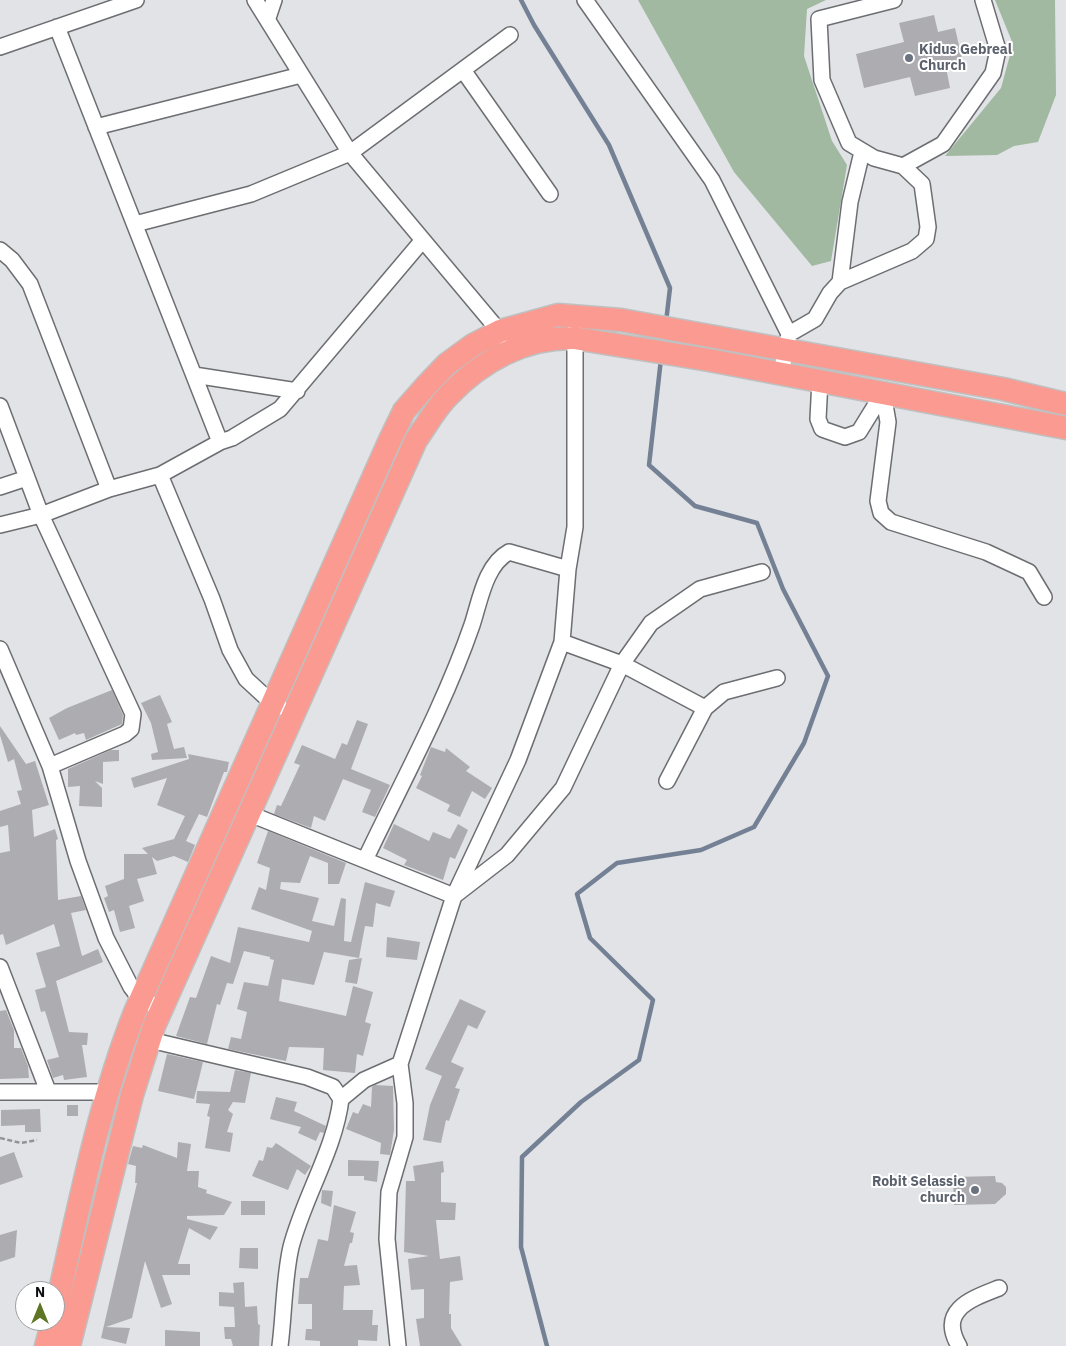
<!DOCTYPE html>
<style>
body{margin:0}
#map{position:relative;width:1066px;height:1346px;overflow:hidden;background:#e1e3e7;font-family:"IBM Plex Sans",sans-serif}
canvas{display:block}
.north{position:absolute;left:15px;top:1281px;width:50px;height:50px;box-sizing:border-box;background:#fff;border:1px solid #9e9f9f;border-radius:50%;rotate:0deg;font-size:14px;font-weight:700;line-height:20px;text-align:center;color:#0d0e0f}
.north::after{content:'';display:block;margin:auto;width:18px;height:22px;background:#5f7526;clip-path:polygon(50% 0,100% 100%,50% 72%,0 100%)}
</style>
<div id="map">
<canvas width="1066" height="1346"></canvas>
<div class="north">N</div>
</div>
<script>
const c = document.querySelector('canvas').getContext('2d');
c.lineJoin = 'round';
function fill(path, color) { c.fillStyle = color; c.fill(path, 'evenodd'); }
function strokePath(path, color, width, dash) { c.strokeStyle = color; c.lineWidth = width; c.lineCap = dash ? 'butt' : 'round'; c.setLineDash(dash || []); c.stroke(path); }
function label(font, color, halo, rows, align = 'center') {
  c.font = font + ' "IBM Plex Sans",sans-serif'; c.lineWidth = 4; c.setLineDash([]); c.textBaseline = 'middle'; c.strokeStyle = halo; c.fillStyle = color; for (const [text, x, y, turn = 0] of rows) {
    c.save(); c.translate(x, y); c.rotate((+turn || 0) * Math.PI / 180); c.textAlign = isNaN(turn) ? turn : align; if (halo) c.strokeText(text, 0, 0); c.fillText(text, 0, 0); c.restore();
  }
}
fill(new Path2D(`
 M638,0h188l-19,9 -3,47 28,85 15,24 -16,96 -19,5 -78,-94z
 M995,0h60l1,95 -18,47 -24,4 -17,9 -52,1 56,-68 12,-44z`), '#a0b9a0');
strokePath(new Path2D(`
 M521,0l13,25 75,120 61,143 -4,34
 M547,1346l-26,-99 1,-90 59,-55 58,-42 14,-60 -63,-62 -13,-44 40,-31 84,-13 53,-23 50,-84 24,-67 -45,-87 -26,-66 -62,-17 -46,-41 12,-106`), '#748195', 4.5);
fill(new Path2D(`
 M934,15l4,17 17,-4 8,35 -17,4 4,21 -35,8 -5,-19 -46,11 -8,-34 48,-12 -5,-19z
 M112,690l11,25 -1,9 -36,16 -2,-7 -8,2 -1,-2 -16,7 -10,-22 18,-10z
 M160,695l12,27 -5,2 7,25 10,-2 3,11 -35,2 -1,-6 7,-2 -7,-29 -10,-20z
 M357,720l11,4 -17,45 39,16 -15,32 -13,-5 9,-22 -28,-11 -18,42 -11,-5 -3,12 -37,-14 3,-9 4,1 19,-41 -6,-2 8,-18 33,14 7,-16 5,2z
 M0,726l26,38 9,-3 14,44 -17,5 2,27 21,-8 3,10 -2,1 2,60 23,-4 5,14 -15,3 11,43 16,-7 5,13 -47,19 13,51 19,1 -1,12h-5l5,32 -23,3 -1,-5 -10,3 -6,-18 12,-3 -14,-46 -4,1 -6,-22 11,-3 -10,-34 24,-7 -6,-22 -48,21 -3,-11 -3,1v-82l10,-2 -2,-26 -8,2v-16l21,-7 -4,-13 5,-1 -8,-31 -6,3 -8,-27z
 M431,747l14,5 1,-4 24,19 -4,4 26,17 -7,11 -13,-8 -12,26 -13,-6 3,-6 -34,-17 6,-12 -2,-1z
 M111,750h8v11l-16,1v22l-8,-3 7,7v19l-23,-1 1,-20 -12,1v-18z
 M188,754l41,8 -2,10h-3l-17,45 -8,-3 -13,27 9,4 -7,17 -14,-6 -17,5 -5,-4 5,17 -20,5 7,22 -15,5 6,22 -15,4 -6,-22 -5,2 -5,-14 4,-2 -3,-10 19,-7v-25h24l-6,-6 32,-9 11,-23 -28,-11 10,-27 -33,10 -3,-10 58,-19z
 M394,824l35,17 4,-9 17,7 8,-15 10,6 -13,29 -5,-2 -7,23 -39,-15 3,-5 -24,-12z
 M268,831l78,32 -7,21h-11v-21l-18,-7 -10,27 -19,-1 -1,7 39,9 -7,23 22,5 7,-28 5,1 -2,42 7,1 14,-60 30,9 -5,16 -14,-4 -3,24 -8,-1 -6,32 -35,-6 -10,33 -32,-6 -3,22 67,15 7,-30 20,6 -8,30 6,2 -8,32 -6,-2 -2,19 -32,-3 1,-22 -35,-1 -3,14 -58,-12 3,-12 10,2 6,-27 -10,-3 7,-27 24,4 6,-26 -4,-1v-2l-26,-6 -11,33 -6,-1 -7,22 -3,-1 -10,40 -31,-8 14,-39 6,1 15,-42 19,7 8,-36 71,15 3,-11 -61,-22 8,-22 7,3 4,-22 -13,-5z
 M387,937l33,5 -3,18 -31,-3z
 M362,958l-5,26 -12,-2 4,-22z
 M460,999l26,12 -9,18 -9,-4 -17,37 13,6 -9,20 5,1 -11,32 -3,-1 -5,23 -18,-3 7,-35 12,-29 -17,-7z
 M6,1010l8,20v18h7l7,18 1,12 -29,1v-68z
 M167,1054l36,8 -9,37 -36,-8z
 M235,1070l16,3 -6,30 -12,-1 -5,8 5,4 -6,18 6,1 -3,19 -25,-4 5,-31 -3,-1 3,-12 -14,-1 1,-12 33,1z
 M375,1085l18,1 1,44 -4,25 -10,-1 1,-11 -35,-14 7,-17 5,2 5,-10 8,3 1,-20z
 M276,1097l21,5 -3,9 32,15 -2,7 -4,-1 -4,9 -18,-8 3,-6 -31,-8z
 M67,1105h11v11h-11z
 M40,1109l1,23h-16v-7l-24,1v-16z
 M178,1142l13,2 -4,27h12l-1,16 9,3 -1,3 26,9 -8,13 -37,1v3l31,8 -8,13 -21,-12 -11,36h12v11h-28l10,29 -11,4 -16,-47 -13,57 -26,9 24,1 -4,16 -25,-6 36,-155h-2l1,-17 -8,-2 5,-18 9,2 1,-3 34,13z
 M276,1143l35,23 -6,9 -8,-6 -9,21 -36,-14 7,-16 4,1 4,-14 5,1z
 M14,1152l9,25 -23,8v-28z
 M348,1160l31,1 -2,21 -13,-2v-4h-16z
 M443,1161l1,11 -3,1v29l15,1 -1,17h-19l4,39 20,-3 3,24 -13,2 -1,32h2v14l11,18h-42l-4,-27 8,-1v-29l-13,1 -3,-31 21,-3 -25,-4 2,-71h9l-2,-15z
 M995,1176l1,6 6,1 4,4v7l-11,10 -41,1 -1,-28z
 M322,1190l11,1 -2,16 -10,-4z
 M241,1201h24v14h-24z
 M334,1205l22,7 -6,20 4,1 -2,10h-2l-6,23 13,-1 3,20 -16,1 -1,24h30l-1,15h6l-1,16 -19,-1v6h-38v-5l-15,-1 1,-11h6v-25h-14l2,-26h8l10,-39 10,2z
 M17,1230l-2,27 -15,5v-27z
 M240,1248h18v21l-19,-1z
 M244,1282l1,25 12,-1 1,18 2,1 -1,21h-26l-2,-7h-6l-1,-12h11l-1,-20 -15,-1v-14l15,1 -1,-10z
 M165,1330l35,2v14h-35z`), '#adadb1');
const minor = new Path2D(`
 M255,0l95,153 155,185
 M585,0l127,180 77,154 -8,39
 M268,18l6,-18
 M57,27l163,415
 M0,47l136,-47
 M463,70l87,124
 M96,127l205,-52
 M903,166l40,-22 50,-71 5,-23 -15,-50
 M135,224l116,-30 99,-41 160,-118
 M0,250l12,10 18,24 79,205
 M840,282l10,-80 12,-50
 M789,334l26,-15 15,-26 10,-11 72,-31 14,-12 2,-12 -6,-43 -19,-18 -29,-8 -25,-15 -27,-63 -3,-61 75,-19
 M194,375l103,16
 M820,380l-2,39 4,10 23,8 14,-5 24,-39
 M883,393l5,29 -10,79 3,12 10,9 95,30 43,20 15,25
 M0,406l41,109 92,199 -2,15 -6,5 -75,32
 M160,475l52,124 18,51 16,29 27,25 7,3
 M0,487l27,-9
 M0,525l41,-10 68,-26 51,-14 60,-33 12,-4 48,-29 142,-168
 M562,642l60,22 83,44
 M0,649l50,117 28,95 28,77 25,49 10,13 21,8
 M667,781l38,-73 19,-16 53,-14
 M250,814l204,82 53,-41 56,-67 59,-124 29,-41 49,-34 62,-17
 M365,860c37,-78 79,-154 107,-235 8,-24 13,-60 37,-73l59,17
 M0,967l48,124
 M150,1040l157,37 26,10 8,12c-6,50 -37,98 -50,148 -7,30 -7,68 -11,99
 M0,1092h108
 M341,1099l23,-19 36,-16
 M398,1346l-11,-107 2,-47 16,-55v-34l-5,-39 54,-168 64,-136 44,-118 6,-73 7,-42v-197
 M959,1346c-21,-36 12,-47 40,-58`);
const highway = new Path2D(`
 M55,1313c23,-101 42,-204 80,-301l254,-570 15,-31 22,-25 21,-22 26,-19 27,-14 58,-16 63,5 382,69 63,15
 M46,1346l7,-25
 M69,1346l63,-251 22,-69 262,-586c10,-14 19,-31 32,-44 33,-35 77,-59 126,-58l135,22 357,68`);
strokePath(minor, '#6c6e71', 18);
strokePath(highway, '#c0c0c1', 25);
strokePath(new Path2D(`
 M0,1138l21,5 16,-3`), '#919396', 2.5, [5, 2.5]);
strokePath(minor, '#fff', 15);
strokePath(highway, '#fa9a90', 22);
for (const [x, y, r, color] of [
 [909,58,5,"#6b7280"],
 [975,1190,5,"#6b7280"]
]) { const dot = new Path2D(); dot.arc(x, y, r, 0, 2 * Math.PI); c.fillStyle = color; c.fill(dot); strokePath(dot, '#fff', 2); }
label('bold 14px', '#5b616d', '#fff', [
 ["Kidus Gebreal",919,50],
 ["Church",919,66],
 ["Robit Selassie",965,1182,"right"],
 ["church",965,1198,"right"]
], 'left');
</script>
